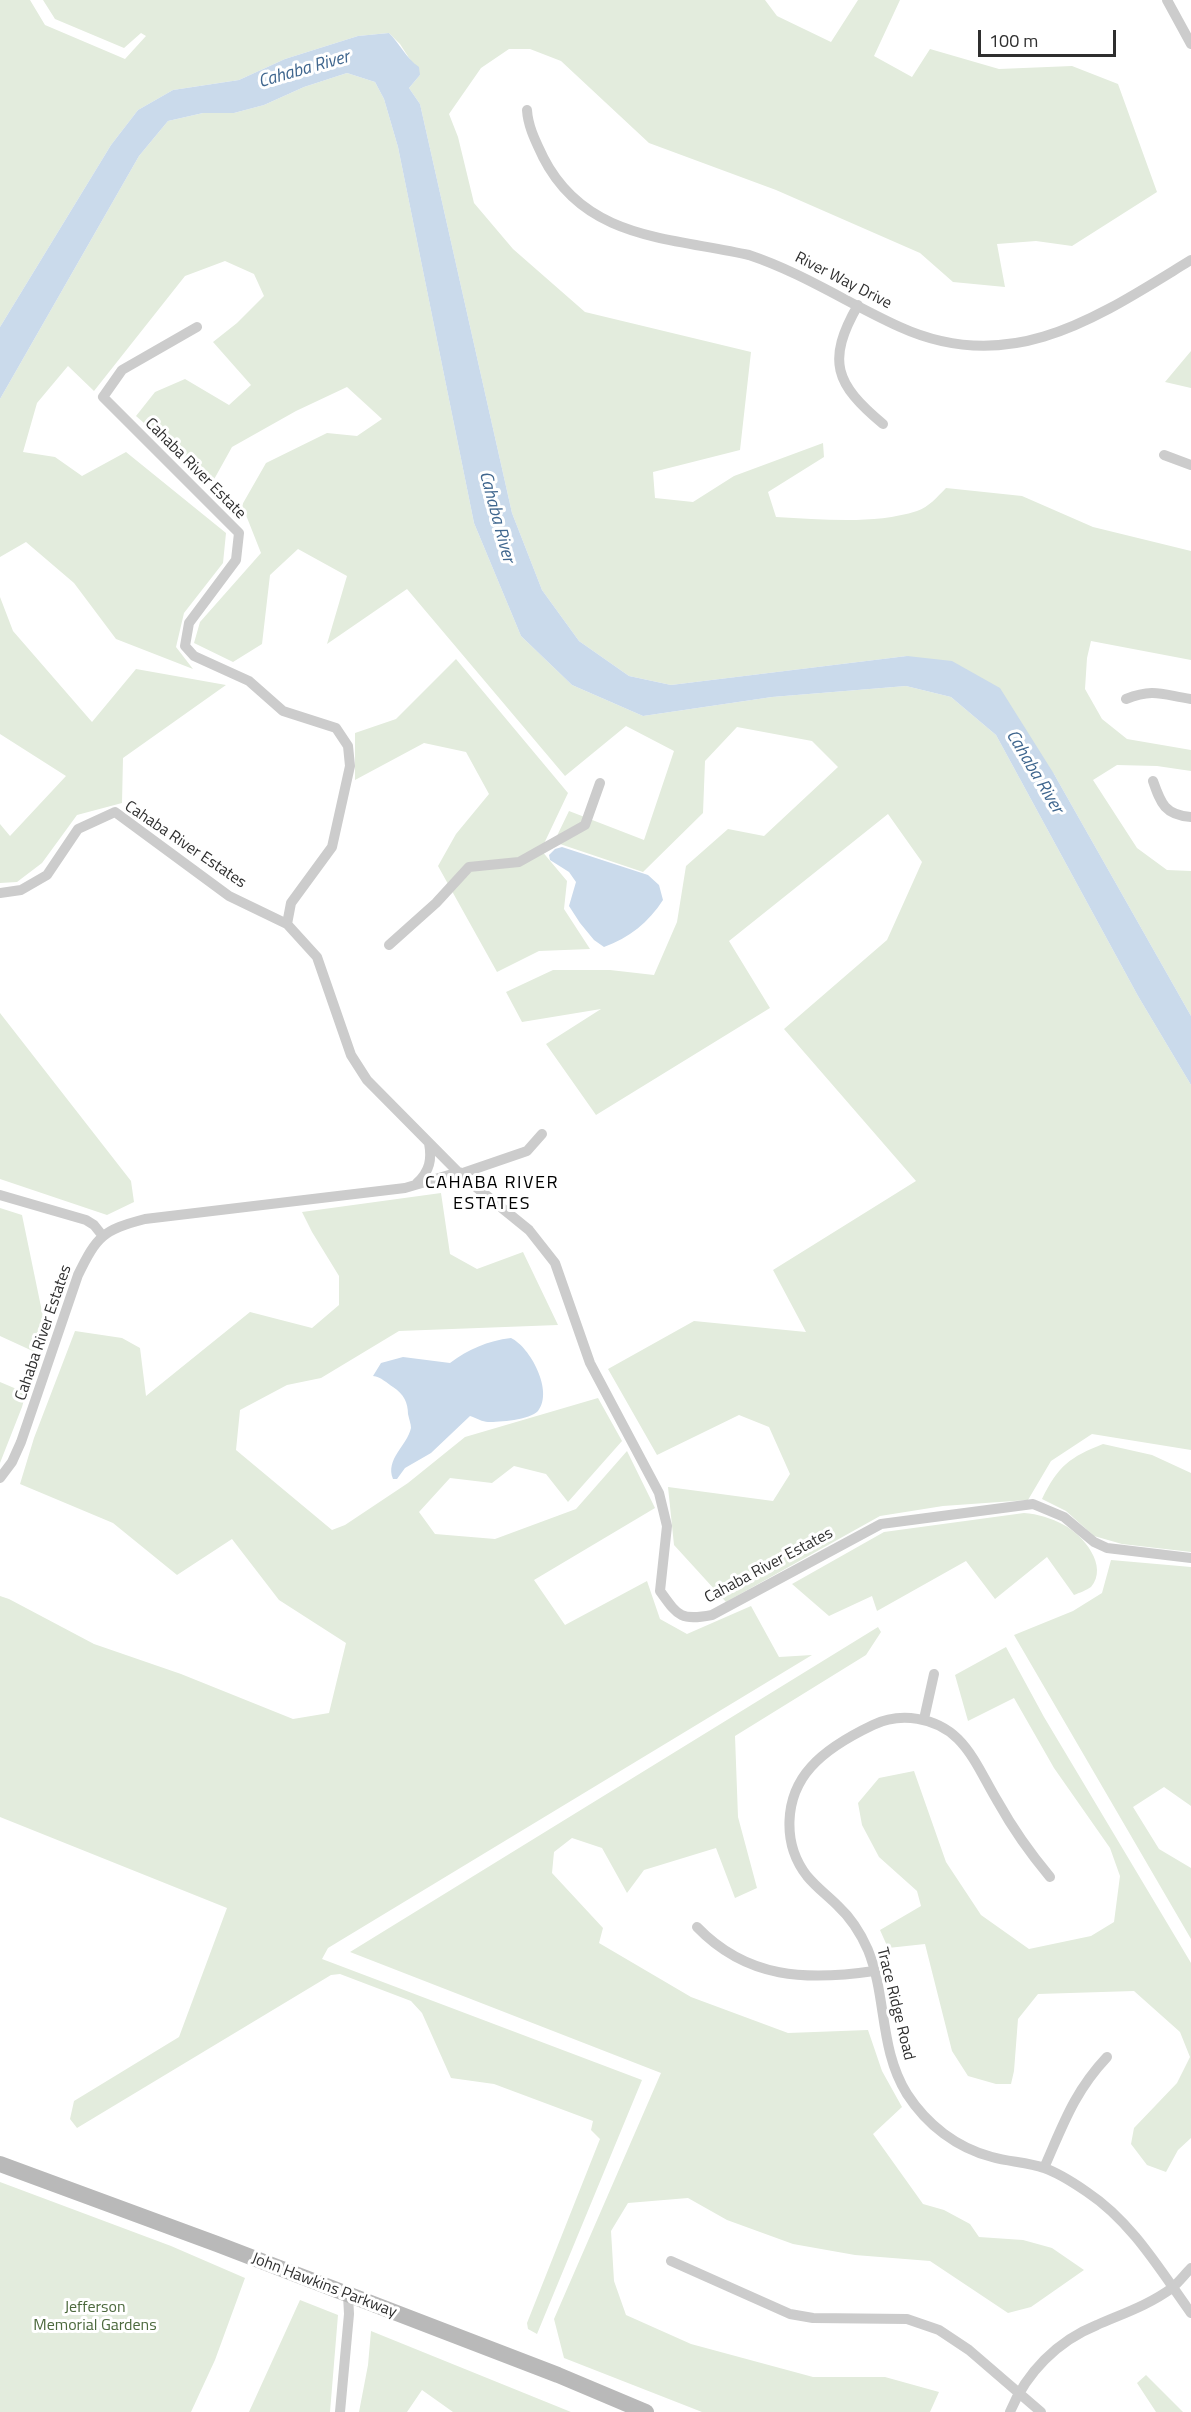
<!DOCTYPE html>
<style>
body{margin:0}
#map{position:relative;width:1191px;height:2412px;overflow:hidden;background:#fff;font-family:"Titillium Web",sans-serif}
canvas{display:block}
.scale{position:absolute;left:978px;top:30px;width:138px;height:27px;box-sizing:border-box;border:3px solid #2f2f2f;border-top:0;padding-left:8px;font-size:18px;line-height:21px;white-space:nowrap;color:#2f2f2f;-webkit-text-stroke:4px #fff;paint-order:stroke}
</style>
<div id="map">
<canvas width="1191" height="2412"></canvas>
<div class="scale">100 m</div>
</div>
<script>
const c = document.querySelector('canvas').getContext('2d');
c.lineJoin = 'round';
function fill(path, color) { c.fillStyle = color; c.fill(path, 'evenodd'); }
function strokePath(path, color, width, dash) { c.strokeStyle = color; c.lineWidth = width; c.lineCap = dash ? 'butt' : 'round'; c.setLineDash(dash || []); c.stroke(path); }
function label(font, color, halo, rows, align = 'center') {
  c.font = font + ' "Titillium Web",sans-serif'; c.lineWidth = 6; c.setLineDash([]); c.textBaseline = 'middle'; c.strokeStyle = halo; c.fillStyle = color; for (const [text, x, y, turn = 0] of rows) {
    c.save(); c.translate(x, y); c.rotate((+turn || 0) * Math.PI / 180); c.textAlign = isNaN(turn) ? turn : align; if (halo) c.strokeText(text, 0, 0); c.fillText(text, 0, 0); c.restore();
  }
}
fill(new Path2D(`
 M0,0h30l15,25 80,34 21,-23 -5,-3 -17,15 -69,-29 -12,-19h722l12,16 54,26 27,-42h42l-26,56 38,21 18,-28 69,20 73,-3 46,18 39,108 -85,54 -36,-5 -39,3 8,43 -52,-5 -33,-29 -144,-63 -127,-47 -88,-82 -31,-12h-21l-28,19 -32,46 9,23 16,66 39,46 72,63 166,40 -11,98 -87,22 2,26 38,4 41,-26 89,-33 1,14 -56,35 8,25c46,2 97,8 141,-6 12,-4 20,-14 29,-23l76,8 71,31 98,24v109l-100,-19 -4,17 -2,31 17,30 25,20 64,11v21l-34,-5 -40,-1 -24,15 44,68 30,22 24,1v145l-137,-242 -147,-118 -236,29 -42,-9 -50,-35 -37,-51 -30,-77 -92,-409 -11,-16 11,-13 -20,-31 -11,-11 -31,3 -73,23 -46,21 -66,10 -35,20 -27,35 -111,182z
 M347,73l28,9 9,17 14,48 76,376 47,113 51,49 71,31 129,-19 134,-11 45,11 45,38 142,261 53,89v365l-99,-16 -41,27 -23,39 -85,6 -63,10 -154,86 -52,-57 -6,-58 105,14 17,-27 -21,-47 -30,-12 -82,40 -49,-86 86,-48 112,11 -33,-62 143,-89 -132,-152 103,-89 35,-78 -34,-48 -159,127 41,67 -174,107 -50,-71 55,-35 -79,13 -16,-30 47,-22h57l44,5 23,-53 9,-56 42,-37 36,7 74,-69 -26,-26 -75,-14 -32,34 -2,52 -60,59 -89,-30 15,-31 75,29 30,-89 -48,-25 -61,50 -158,-187 -80,55 20,-68 -49,-27 -28,26 -8,69 -29,18 -39,-19 6,-21 61,-69 -19,-48 24,-42 61,-30 30,3 25,-17 -35,-32 -51,24 -64,36 -20,36 -76,-67 19,-24 30,-13 44,26 22,-20 -38,-43 24,-19 27,-27 -10,-22 -29,-13 -40,15 -91,115 -26,-25 -31,37 -14,49 32,5 27,19 44,-24 100,81 -3,30 -39,50 -8,34 17,22 -77,-30 -42,-56 -48,-41 -26,15v-158l139,-243 29,-35 35,-8h31l30,-8 40,-18z
 M1191,351v37l-26,-6z
 M0,597l13,34 79,91 44,-53 90,16 -103,73 -1,45 -45,12 -35,48 -25,19 -17,1v-59l10,12 56,-60 -66,-42z
 M456,659l112,134 -27,57 26,31 -3,28 26,40 -51,2 -42,21 -59,-106 18,-32 33,-40 -23,-42 -42,-9 -69,37v-47l41,-14z
 M0,1013l131,168 3,21 -27,13 -107,-36z
 M441,1193l9,61 27,15 46,-17 35,73 -159,6 -78,47 -34,7 -47,25 -4,40 96,80 13,-5 63,-42 57,-46 133,-39 24,43 -54,61 -22,-28 -32,-8 -22,17 -42,-5 -31,34 16,22 60,5 81,-30 51,-58 28,57 -121,72 31,45 82,-44 13,38 27,15 64,-28 28,51 33,-2 -484,293 -6,11 320,121 -105,254 -9,-5 -1,-6 73,-184 -9,-9 2,-9 -99,-37 -43,-6 -29,-65 -11,-12 -71,-27 -9,1 -254,153 -7,-9 4,-18 105,-64 48,-129 -227,-91v-221l9,3 85,45 87,30 112,45 36,-6 17,-70 -67,-43 -47,-61 -55,36 -64,-52 -93,-39 14,-46 41,-107 47,7 18,10 6,48 104,-84 62,16 27,-23v-29l-27,-44 -10,-20z
 M0,1208l22,7 24,116 -9,22 -37,-17z
 M0,1382l26,11 -4,14 -22,56z
 M1103,1444l49,11 39,18v79l-69,-8 -28,-8 -28,-25 -24,-12c16,-33 28,-42 61,-55z
 M1024,1513c14,1 27,5 40,12 19,10 45,41 27,62 -4,3 -12,6 -17,8l-27,-38 -52,42 -29,-38 -89,50 -5,-15 -43,20 -37,-32 92,-52z
 M1111,1560l80,7v239l-27,-19 -31,20 26,42 32,19v71l-177,-304 59,-24 29,-18z
 M878,1627l3,5 -15,23 -131,81 3,81 19,71 -22,10 -19,-50 -72,22 -17,23 -25,-45 -30,-10 -18,14 -2,21 51,55 -4,15 92,54 97,36 80,-3 14,41 20,36 -29,27 50,70 21,6 26,14 9,13 44,3 29,8 32,22 -53,37 -23,6 -78,-52 -75,-6 -62,-11 -66,-24 -39,-22 -60,5 -17,28 3,50 12,34 65,29 122,33h72l54,15 -9,20h-228l-138,-54 -10,-39 107,-246 -311,-121z
 M1006,1647l38,70 147,246v175l-13,12 -12,22 -19,-7 -16,-21 3,-16 43,-45 13,-26 -10,-25 -46,-41 -96,3 -20,25 -4,52 -3,13h-15l-28,-8 -16,-25 -27,-107 -37,4 -8,-18 41,-24 -4,-15 -38,-34 -17,-32 -4,-22 21,-25 35,-7 32,91 35,53 48,34 62,-13 23,-14 6,-46 -10,-28 -56,-80 -40,-70 -46,23 -13,-46z
 M0,2182l171,64 74,32 -30,82 -24,52h-191z
 M300,2300l38,15 -8,97h-81z
 M371,2331l200,81h-118l-31,-22 -15,22h-48l9,-47z
 M1146,2375l37,37h-27l-19,-29z`), '#e3ecdd');
fill(new Path2D(`
 M389,33c11,11 17,25 30,34l1,8 -11,13 11,16 92,409 30,77 37,51 50,35 42,9 236,-29 45,5 48,27 54,86 137,242v69l-53,-89 -142,-261 -45,-38 -45,-11 -134,11 -129,19 -71,-31 -51,-49 -47,-113 -76,-376 -14,-48 -9,-17 -28,-9 -43,14 -40,18 -30,8h-31l-35,8 -29,35 -139,243v-72l111,-182 27,-35 35,-20 66,-10 46,-21 73,-23z
 M562,847l86,28 11,10 4,15c-14,22 -34,38 -59,47l-10,-7 -14,-17 -11,-17 7,-24 -7,-10 -19,-12 -1,-5 6,-6z
 M511,1338c19,9 43,53 27,73 -8,9 -39,11 -50,11 -5,0 -12,-4 -18,-6l-39,37 -26,15 -8,11h-4c-8,-20 14,-33 18,-51 0,-4 -2,-9 -3,-14 0,-11 -4,-20 -15,-27 -6,-4 -12,-10 -20,-11l8,-13 22,-6 47,6c19,-14 37,-22 61,-25z`), '#cadaeb');
strokePath(new Path2D(`
 M1167,0l24,44
 M527,110c1,17 9,32 16,47 42,83 126,80 206,98 54,18 100,49 151,72 112,51 199,-11 291,-67
 M858,305c-32,56 -23,79 25,119
 M197,327l-75,43 -19,27 136,136 -3,27 -47,63 -4,23 9,10 55,25 34,30 53,17 12,18 2,20 -18,81 -41,56 -4,21
 M1164,455l27,10
 M1126,699c28,-11 37,-4 65,0
 M1153,781c8,23 12,34 38,36
 M0,893l21,-3 26,-15 31,-46 37,-17 114,84 58,28 30,33 34,98 16,25 93,94 69,56 26,33 35,100 69,130 8,33 -7,65c18,25 20,30 52,24l169,-91 152,-20 31,13 30,25 13,6 84,10
 M389,945l47,-42 33,-36 50,-5 66,-37 15,-42
 M460,1174l67,-23 15,-17
 M417,1183c13,-12 15,-24 12,-40
 M0,1195l86,25 8,5 8,10
 M0,1478l12,-16 9,-20 57,-167c19,-39 25,-45 67,-56l260,-31 54,-16
 M924,1719l10,-45
 M1050,1877c-20,-24 -37,-48 -52,-75 -13,-21 -23,-46 -40,-63 -22,-22 -58,-27 -85,-14 -21,10 -47,25 -62,42 -27,30 -29,77 -4,109 9,11 21,20 31,30 13,12 23,28 30,44 19,47 11,99 39,144 20,31 50,54 85,63 17,5 36,5 52,11 15,5 30,15 43,24 45,30 73,78 104,121
 M697,1927c50,52 110,54 177,44
 M1044,2168c19,-43 30,-76 63,-111
 M671,2261l119,53 23,4 94,1 32,11 30,20 72,62
 M340,2412l9,-98 -1,-19
 M1010,2412c16,-39 47,-71 87,-87 25,-11 52,-20 75,-37 7,-6 13,-14 19,-20`), '#ccc', 10);
strokePath(new Path2D(`
 M0,2164l217,80 341,131 88,37`), '#b9b9b9', 16);
label('16px', '#2f2f2f', '#fff', [
 ["River Way Drive",843,281,27],
 ["Cahaba River Estate",195,469,45],
 ["Cahaba River Estates",185,845,34],
 ["Cahaba River Estates",44,1333,-71],
 ["Cahaba River Estates",769,1566,-28],
 ["Trace Ridge Road",895,2004,76],
 ["John Hawkins Parkway",324,2286,21]
]);
label('16px', '#4c693d', '#fff', [
 ["Jefferson",95,2308],
 ["Memorial Gardens",95,2326]
]);
label('italic 18px', '#3f668e', '#fff', [
 ["Cahaba River",304,70,-16],
 ["Cahaba River",496,517,75],
 ["Cahaba River",1034,772,59]
]);
c.letterSpacing = '1.5px';
label('18px', '#000', '#fff', [
 ["CAHABA RIVER",492,1184],
 ["ESTATES",492,1205]
]);
c.letterSpacing = '0px';
</script>
